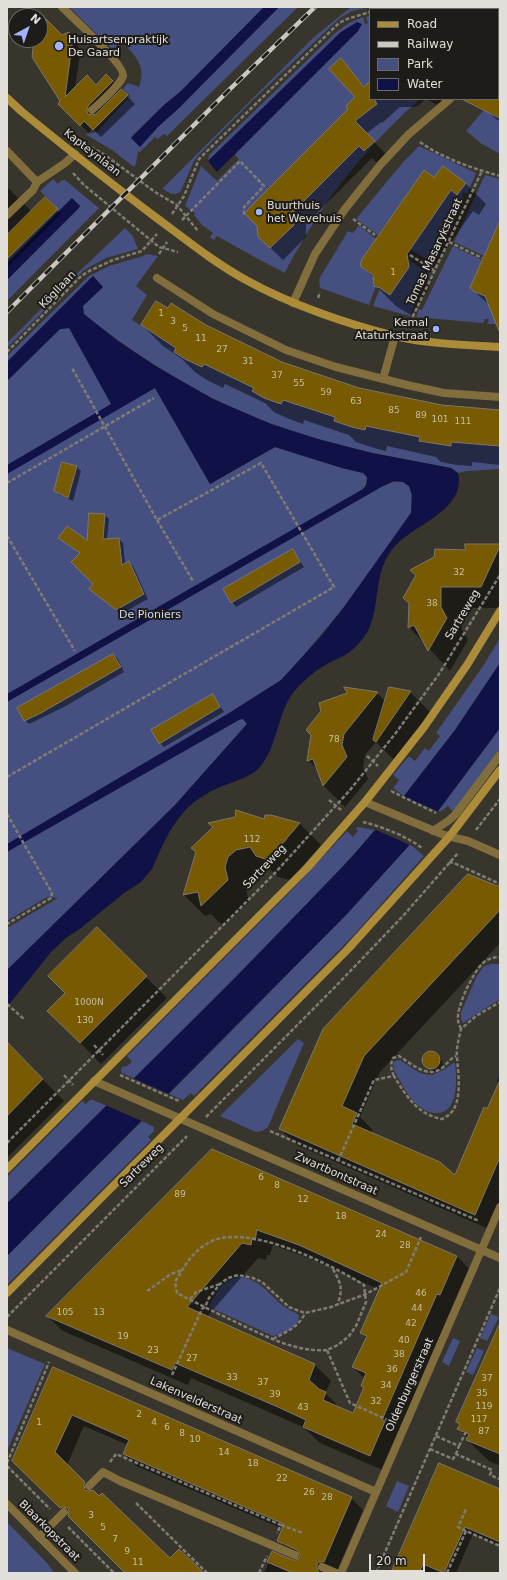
<!DOCTYPE html>
<meta charset="utf-8">
<style>
body{margin:0}
#map{position:relative;width:507px;height:1580px;overflow:hidden;background:#38352c;font-family:"DejaVu Sans",sans-serif}
canvas{display:block}
.frame{position:absolute;inset:0;border:8px solid #e2dfda;pointer-events:none}
.legend{position:absolute;left:369px;top:8px;width:130px;height:92px;box-sizing:border-box;background:#1e1c19;border:1px solid #6c6a66;margin:0;padding:5px 7px;list-style:none;font-size:12px;color:#e2dfda}
.legend li{display:flex;align-items:center;gap:8px;height:20px}
.legend b{width:20px;border:1px solid #6c6a66}
.north{position:absolute;left:8px;top:8px;width:40px;height:40px;box-sizing:border-box;background:#1e1c19;border:1px solid #6c6a66;border-radius:50%;rotate:40deg;font-size:11px;font-weight:700;line-height:16px;text-align:center;color:#e2dfda}
.north::after{content:'';display:block;margin:auto;width:14px;height:18px;background:#a2b2fd;clip-path:polygon(50% 0,100% 100%,50% 72%,0 100%)}
.scale{position:absolute;left:369px;top:1554px;width:56px;height:18px;box-sizing:border-box;border:2px solid #e2dfda;border-top:0;padding-left:5px;font-size:12px;line-height:14px;white-space:nowrap;color:#e2dfda;-webkit-text-stroke:3px #1e1c19;paint-order:stroke}
</style>
<div id="map">
<canvas width="507" height="1580"></canvas>
<div class="frame"></div>
<ul class="legend">
<li><b style="height:5px;background:#ad8c39"></b>Road</li>
<li><b style="height:5px;background:#cbc8c3"></b>Railway</li>
<li><b style="height:11px;background:#454f80"></b>Park</li>
<li><b style="height:11px;background:#101147"></b>Water</li>
</ul>
<div class="north">N</div>
<div class="scale">20 m</div>
</div>
<script>
const c = document.querySelector('canvas').getContext('2d');
c.lineJoin = 'round';
function fill(path, color) { c.fillStyle = color; c.fill(path, 'evenodd'); }
function strokePath(path, color, width, dash) { c.strokeStyle = color; c.lineWidth = width; c.lineCap = dash ? 'butt' : 'round'; c.setLineDash(dash || []); c.stroke(path); }
function label(font, color, halo, rows, align = 'center') {
  c.font = font + ' "DejaVu Sans",sans-serif'; c.lineWidth = 4; c.setLineDash([]); c.textBaseline = 'middle'; c.strokeStyle = halo; c.fillStyle = color; for (const [text, x, y, turn = 0] of rows) {
    c.save(); c.translate(x, y); c.rotate((+turn || 0) * Math.PI / 180); c.textAlign = isNaN(turn) ? turn : align; if (halo) c.strokeText(text, 0, 0); c.fillText(text, 0, 0); c.restore();
  }
}
fill(new Path2D(`
 M69,7h195l-83,84 -17,14 -33,32 28,-11 20,-18 100,-101h19l-131,129 -3,-2 -6,5 -3,-2 -15,15 -2,-1 -2,13 -2,3 -22,-17 -27,-16 12,-2 33,-36 -7,-7 5,-6 11,4c8,-21 -4,-32 -18,-46l-8,9z
 M351,7h21l-20,4 -12,7 -88,83 -54,55 -5,7 -12,28c-7,6 -13,2 -19,-3l2,-1 150,-150z
 M415,7h85v28l-2,1v-27h-82z
 M370,16v83h50c-44,39 -82,83 -113,134 -7,13 -16,26 -22,40l-25,-13 -43,-24 -3,4 -4,-3 3,-4 -11,-8 -8,-10 1,-2 -10,-7 16,-40 16,15 22,-22 -4,-4 3,-4 120,-120 3,-6 -20,7 -133,129 1,-6 126,-122 14,-10 14,-6 2,7 3,-1 -2,-6z
 M484,110l16,8v36l-18,-10 -16,-13z
 M419,146l57,27 -9,21 -4,-2 -1,4 2,2 -3,9 -3,-4 -1,10 -3,-1 -1,2 3,2 -5,10 -3,-1 -1,3 3,2 -5,9 -3,-1 -1,4 3,1 -5,9 -3,-1 -1,3 3,2 -4,8 -24,-15 41,-59 6,5 7,-11 -1,-3 -19,-13h-3l-6,10 -11,-8 -46,65 -22,-16 48,-58z
 M485,175l15,4v42l-16,35 -30,-14z
 M53,179l5,5 4,-4h3l34,28 -92,93v-21l72,-73 1,-1 -9,-7 -64,64v-3l51,-51 -18,-18z
 M359,225l17,14 -15,23c0,8 8,10 14,14l1,10 -7,19 -49,-17 -1,-9 29,-48 5,2z
 M125,228l8,8 5,13 -32,9 -22,12 -77,78v-5l60,-60z
 M453,246l29,14 -10,23 -1,5 4,4 13,6 12,26h-13l2,-5h-4l-2,4 -67,-6 3,-8 3,1z
 M147,254l11,2 -22,30 11,9 -15,25 44,28 -2,4 28,15 2,-3 50,24 -2,3 29,13 2,-4 52,17 -1,4 10,4 1,-3 10,6 10,2 1,-4 54,11 -1,4 11,2 1,-3 10,1v4l10,1v-4l49,4v23l-33,2 -9,2 -7,-5c-60,-11 -121,-22 -179,-44 -69,-25 -131,-65 -189,-110v-8l20,-19 -10,-11 -86,86v-6l82,-80 20,-10 34,-10z
 M405,257l21,15h4l-20,44 -37,-10 7,-18z
 M69,328l86,60 55,96 65,-37 67,21 21,5 4,4 -1,8c5,0 11,2 16,1 4,0 8,-4 12,-4 21,-4 18,18 17,31l-67,94 -105,126 -64,72 -168,165v-42l51,-30 -11,-1 -40,24v-540l53,-52z
 M500,638v25l-45,67 -51,66 -11,-8 6,-8 -6,-5 15,-18h2l5,4 10,-13 4,3 11,-15 -4,-3 47,-67z
 M500,728v21l-47,63 -5,-6 -8,6 -2,-1z
 M357,827l19,3 -55,60 -186,189 -13,-6 -1,-2 1,-4 5,-1 5,-4 -5,-6 161,-162 59,-63 6,6 5,-6 -2,-2z
 M410,844l14,12 -71,80 -159,160 -3,-3 -8,7 -14,-6 177,-179z
 M490,964h10v35l-37,24 -2,-4v-7l15,-34 7,-11z
 M298,1039l6,4 -36,84 -6,4 -6,1 -36,-16z
 M400,1060c24,16 28,22 53,3h2c2,16 4,52 -20,50 -7,0 -14,-5 -19,-9 -9,-9 -16,-23 -22,-34l-1,-6 2,-3z
 M90,1100h3l14,6 -100,97v-26l75,-76 4,3z
 M142,1121l12,6v4l-6,6 3,3 -144,145v-29z
 M238,1277c21,1 30,16 44,28 5,4 12,7 17,10 1,12 -15,19 -26,21l-64,-29c8,-16 12,-25 29,-30z
 M491,1314l8,3 -12,24 -7,-3z
 M453,1338l7,3 -11,25 -7,-4z
 M7,1348l38,16 -38,87z
 M477,1348l7,3 -11,24 -7,-3z
 M397,1481l12,5 -11,26 -12,-6z
 M7,1522l41,42 6,9h-47z`), '#454f80');
fill(new Path2D(`
 M264,7h15l-100,101 -20,18 -19,21 -9,-9 33,-33 17,-14z
 M357,22l5,2 -4,7 -141,141 -9,-11 133,-129z
 M72,198l8,8 -1,2 -72,72v-17z
 M93,276l10,11 -20,19 1,8 34,27 36,24 59,34 58,25 47,15 54,14 79,15 7,5c9,39 -49,52 -67,78 -17,23 -11,50 -21,75 -4,11 -15,23 -25,29 -5,3 -11,5 -16,8 -12,6 -22,15 -31,24 -22,22 -18,58 -39,81 -9,10 -28,14 -41,20 -39,17 -50,45 -66,81l-11,13 -17,11 -43,35 -15,10 -15,14 -44,55v-37l168,-165 72,-81 -4,-5 -4,1 -232,132v-8l222,-131 52,-33 41,-45 22,-28 67,-94 1,-18 -3,-9 -6,-4 -9,-1 -11,5 -376,216v-8l356,-205c4,-4 4,-7 4,-12l-4,-4 -21,-5 -67,-21 -65,37 -55,-96 -148,86v-9l104,-61 -42,-76 -9,1 -53,52v-19z
 M500,663v65l-62,83 -33,39 -59,65 -339,341v-53l6,-5 220,-218 117,-121 54,-63 51,-66z`), '#101147');
fill(new Path2D(`
 M402,796l38,16 -28,34 -38,-17z
 M133,1078l38,17 -27,27 -39,-17z`), '#38352c');
fill(new Path2D(`
 M466,7h34v42l-2,-1v-39h-35z
 M40,26l22,10 7,-2 8,8 3,12 -5,34 21,-2 10,-11 29,29 -34,33 -9,-9 -3,5 -30,-29 2,-3 -28,-45 3,-16h4z
 M340,60l30,33v6h71l2,9 -17,-9 -8,7 -5,1h-13l-18,16 -1,-1 -15,12 20,20 -9,9 -5,-5 -66,66v13l-23,23 -24,-23 91,-128 6,-12z
 M500,86v35l-4,-2 -9,-9 -4,-11h15v-11z
 M434,178l31,5 21,21 -7,11 -6,-4 -46,65 2,13 -18,26 -14,-8 -22,-22v-6l-13,-13z
 M7,187l25,25 13,-13 16,15 -54,54v-31l3,-3 -3,-3z
 M500,224v91l-29,-27z
 M168,310l38,16 76,37 77,26 82,17 59,5v54l-28,-3v4l-15,-1 -16,-3 -5,-5 -49,-11 -1,5 -12,-3 -18,-6 -7,-7 -45,-15 -1,4 -16,-6 -13,-6 -9,-9 -40,-19 -2,4 -16,-8 -11,-7 -14,-14 -19,-13 -21,-21z
 M77,467l4,4 -8,30 -13,-6 -5,-4z
 M105,515l4,4 -2,20h12l4,4 2,21 4,-2 4,4 15,33 -27,15 -26,-21 -1,-9 -13,-30 -21,-16 28,4z
 M500,545v63h-39l1,21 6,11 -18,31 -41,-44 1,-23 -6,-6 62,-47z
 M293,551l11,16 -68,40 -4,-5 -8,-12z
 M113,655l5,4 6,13 -60,35 -35,17 -4,-4z
 M410,692l21,21 -36,48 -19,-19 -11,13 -2,12 5,12 -23,28 -21,-21 -5,-15 -11,-11 69,-67 9,9z
 M213,696l11,16 -60,35 -4,-4z
 M271,816l29,8 21,21 -31,35 -12,-3 -9,-9 -12,3 -8,8 -3,10 3,13 -26,24 -12,-12 -6,2 -21,-21 80,-75zM285,839h3l-22,25 -2,-1z
 M500,889v54l-120,129 -20,45 13,13 -2,3 84,43 45,-93 -3,-2 3,-7v136l-9,20 -194,-85 -17,-16z
 M97,928l70,70 -66,66 -52,-53 18,-18z
 M7,1043l57,58 -57,57z
 M433,1052l9,8 1,7 -6,5 -5,-1 -8,-9v-6l4,-3z
 M212,1150l245,106 15,16 -87,199 -65,-28 -17,-16 -112,-49 -3,7 -125,-54 -16,-15zM273,1245l43,16 64,29 -19,43 6,5 -14,29 12,12v9l-12,27 -12,-6 -16,-16 6,-12 -16,-16 -108,-48 51,-59 8,2 1,-5h3z
 M500,1325v141l-11,-5 -22,-21 1,-2 -9,-10 1,-3 -2,-3z
 M53,1369l298,129 12,12 -27,63h-72l9,-20 23,8 5,-3 -11,-5 -12,-12 5,-12 -147,-63 -12,-12 4,-9 -44,-19 -17,39 32,32 71,63 32,13h-76l-113,-113z
 M500,1491v55l-27,-12 -17,39h-64z`), '#0007');
const building = new Path2D(`
 M40,13l22,22 7,-3 3,13 -7,52 22,-22 9,10 10,-11 7,7 -25,25 -1,5 1,3 5,1 3,-1 25,-25 7,6 -35,35 -9,-9 -4,5 -22,-22 2,-3 -28,-44 2,-16 6,2z
 M341,58l23,29 6,-6v18h4l3,5 -22,17 20,20 -11,10 -5,-5 -65,65v14l-24,23 -12,-11 -1,-11 -12,-12 4,-6 99,-99 -2,-3 9,-9 -26,-28z
 M462,99h38v19z
 M443,166l23,17 -9,12 -6,-5 -44,64 2,13 -19,28 -10,-7 -6,-2 -1,-11 -13,-9 2,-7 62,-89 10,7z
 M45,197l13,12 -51,50v-24z
 M500,221v110h-1l-14,-35 -10,-4 -5,-4 2,-5z
 M156,301l12,7 3,-5 35,22 76,37 77,26 83,17 58,5v36l-49,-4v4l-32,-5 1,-4 -54,-11 -1,4 -13,-3 -18,-6 1,-4 -52,-17 -2,4 -17,-6 -12,-7 2,-3 -50,-24 -2,3 -17,-8 -11,-7 2,-4 -35,-23z
 M62,462l15,4 -9,32 -14,-7z
 M89,513l16,1 -2,25 16,-1 3,27 7,-4 15,33 -28,16 -27,-21 4,-5 -22,-22 9,-9 -22,-15 9,-12 20,14z
 M465,544h35v2l-19,41h-40v20l6,11 -19,33 -14,-26 -6,3 1,-25 -6,-5 13,-23 -6,-5 24,-13 1,-8 30,1z
 M293,549l7,13 -69,41 -8,-14z
 M113,654l8,13 -80,46 -17,8 -7,-13z
 M344,687l34,5 -34,42 -2,11 5,12 -24,29 -10,-27 -6,2 4,-26 -5,-5 15,-19 -2,-8 28,-10z
 M389,687l22,4 -35,51 -3,-2z
 M213,694l7,13 -61,37 -8,-14z
 M236,810l28,9 1,-4h6l29,8 -32,37 -12,-4 -6,-9 -14,3 -8,7 -3,10 3,13 -27,26 -3,-14 -15,3 13,-43 -5,-4 22,-21 -5,-4 27,-6z
 M468,874l32,13v23l-136,146 -22,50 15,7 -5,11 88,38 15,13 29,-68 3,2 13,-29v77l-25,58 -196,-86 44,-100z
 M97,927l50,49 -67,67 -33,-32 18,-18 -17,-17z
 M7,1042l36,37 -36,37z
 M422 1060a9 9 0 1 1 18 0a9 9 0 1 1-18 0Z
 M212,1149l245,107 -17,39 -3,-1 -19,43 -36,83 3,1 -15,35 -67,-29 3,-7 -28,-13 -103,-44 -3,7 -126,-54zM257,1230l42,15 83,38 -22,50 7,3 -15,31 14,6 -5,13 3,1 -11,26 -30,-13 3,-8 -7,-3 -10,-9 6,-16 -128,-57 55,-64 9,2 1,-6 3,1z
 M500,1323v131l-34,-14 3,-6 -12,-5 3,-5 -4,-2z
 M53,1367l299,130 -28,65h-5l-2,2v4l2,5h-26l-26,-11 5,-11 21,9h3l4,-3v-3l-3,-4 -20,-9 7,-17 -161,-70 6,-14 -57,-25 -17,37 30,30 -1,3 1,5 3,1 5,-1 6,6 3,-3 68,65 9,-9 25,24h-79l-57,-57 1,-5 -1,-3 -5,-1 -3,1 -48,-47z
 M439,1463l61,26v53l-35,-15 -21,46 -21,-9 -4,9h-28z`);
fill(building, '#775a01');
strokePath(building, '#7b776d', 1);
strokePath(new Path2D(`
 M378,9l6,-2
 M420,142c22,16 54,27 80,34
 M86,144l19,11 50,37 22,13 21,26
 M73,173l11,12 75,62 19,5
 M172,214l12,-18 15,-37 140,-136 8,-4 23,-7
 M353,219l22,16
 M182,220l58,-59 24,25 -20,21v8
 M449,242l33,16
 M159,254l8,-12
 M410,255l25,16
 M318,298l2,-6
 M418,327l1,-2 -6,-9 69,-145
 M7,352l72,-74 8,-6 26,-12 29,-9 15,-17
 M7,483l147,-85
 M157,520l36,61
 M7,536l68,115
 M367,756l11,10
 M7,777l327,-190 -73,-124 -104,57 -85,-152
 M391,791l45,22
 M329,800l12,10
 M7,814l45,79 -1,5 -44,26
 M363,822c18,4 45,15 59,26
 M476,830l24,-31
 M449,862l5,1 46,21
 M7,1004l18,16
 M461,1029c-1,-3 -3,-6 -3,-9 -2,-12 15,-48 25,-57 5,-4 10,-6 17,-6
 M94,1045l9,10
 M64,1075l9,10
 M120,1075l59,26
 M394,1076c-3,-7 -4,-11 -1,-18l6,-2c13,8 28,23 43,12 5,-4 8,-9 14,-12
 M206,1117l128,-129 69,-72 55,-63
 M270,1131l209,90
 M7,1143l268,-270 75,-83 45,-56 44,-60 61,-99
 M338,1161l36,-81 20,-4c12,20 24,39 48,43 3,-2 6,-3 8,-5 13,-13 8,-41 7,-57 -1,-9 2,-19 4,-28l15,-13 24,-14
 M333,1269c8,15 10,18 5,35
 M147,1291l24,-17 11,-4
 M190,1299l6,-7 24,-8
 M7,1317l180,-181
 M273,1339c13,-7 26,-12 32,-26
 M327,1350c-30,2 -55,-11 -81,-23 -23,-11 -46,-22 -69,-34l-2,-11c9,-15 17,-30 33,-39 37,-22 122,21 156,42l2,17 -10,24 -7,10 -11,9 -11,5 23,53 40,18
 M172,1375l30,-66 3,-2 4,-9 11,-14 8,-6 10,-3 15,3 9,4 27,25 16,6 26,-6 35,-13 40,-22 15,-35
 M436,1436l23,10 -3,8
 M459,1446l7,-14
 M430,1449l23,10 3,-5 36,16 -2,5 10,4
 M110,1462l6,-8 165,71 -4,8
 M7,1463l42,-101
 M7,1466l43,43
 M136,1503l71,70
 M281,1525l22,8
 M68,1527l46,46
 M466,1531l-8,-4 8,-18
 M259,1573l8,-17
 M376,1573l124,-285
 M447,1573l19,-42 34,15`), '#7f7c75', 2.5, [4, 2]);
strokePath(new Path2D(`
 M62,7c9,9 64,59 61,69 -2,8 -24,28 -31,34
 M7,151l30,31
 M7,215l26,-25 4,-8 28,-19 10,-9
 M157,278l56,36 73,36 50,17 71,18 37,8 56,4
 M383,379l12,-43
 M89,1486l14,-14 17,9 175,74
 M39,1537l25,-25
 M322,1567l14,6`), '#826d3d', 8);
strokePath(new Path2D(`
 M498,60l2,-2
 M293,303l22,-49 30,-45 36,-45 28,-30 41,-35
 M365,802l79,33 24,6 32,14
 M433,831l15,-10 7,-6 45,-60
 M94,1081l406,177
 M7,1330l369,162
 M7,1504l68,69
 M341,1573l159,-366`), '#826d3d', 8);
strokePath(new Path2D(`
 M7,98l14,13c44,36 88,71 133,105 30,22 59,46 92,64 43,24 101,44 149,56 34,8 70,9 105,11
 M7,1169l301,-302 57,-65 59,-75 43,-62 33,-54
 M7,1293l341,-344 101,-112 51,-67`), '#ad8c39', 8);
const rail = new Path2D(`
 M7,312l221,-221 87,-84`);
strokePath(rail, '#cbc8c3', 4.5);
strokePath(rail, '#1e1c19', 3, [9]);
for (const [x, y, r, color] of [
 [59,46,5,"#a2b2fd"],
 [259,212,4,"#a2b2fd"],
 [436,329,4,"#a2b2fd"]
]) { const dot = new Path2D(); dot.arc(x, y, r, 0, 2 * Math.PI); c.fillStyle = color; c.fill(dot); strokePath(dot, '#1e1c19', 1.5); }
label('9px', '#c7bea4', null, [
 ["1",393,273],
 ["1",161,314],
 ["3",173,322],
 ["5",185,329],
 ["11",201,339],
 ["27",222,350],
 ["31",248,362],
 ["37",277,376],
 ["55",299,384],
 ["59",326,393],
 ["63",356,402],
 ["85",394,411],
 ["89",421,416],
 ["101",440,420],
 ["111",463,422],
 ["32",459,573],
 ["38",432,604],
 ["78",334,740],
 ["112",252,840],
 ["1000N",89,1003],
 ["130",85,1021],
 ["6",261,1178],
 ["8",277,1186],
 ["89",180,1195],
 ["12",303,1200],
 ["18",341,1217],
 ["24",381,1235],
 ["28",405,1246],
 ["46",421,1294],
 ["44",417,1309],
 ["105",65,1313],
 ["13",99,1313],
 ["42",411,1324],
 ["19",123,1337],
 ["40",404,1341],
 ["23",153,1351],
 ["38",399,1355],
 ["27",192,1359],
 ["36",392,1370],
 ["33",232,1378],
 ["37",487,1379],
 ["37",263,1383],
 ["34",386,1386],
 ["35",482,1394],
 ["39",275,1395],
 ["32",376,1402],
 ["119",484,1407],
 ["43",303,1408],
 ["2",139,1415],
 ["117",479,1420],
 ["1",39,1423],
 ["4",154,1423],
 ["6",167,1428],
 ["87",484,1432],
 ["8",182,1434],
 ["10",195,1440],
 ["14",224,1453],
 ["18",253,1464],
 ["22",282,1479],
 ["26",309,1493],
 ["28",327,1498],
 ["3",91,1516],
 ["5",103,1528],
 ["7",115,1540],
 ["9",127,1552],
 ["11",138,1563]
]);
label('11px', '#e2dfda', '#1e1c19', [
 ["Huisartsenpraktijk",68,40],
 ["De Gaard",68,53],
 ["Buurthuis",267,206],
 ["het Wevehuis",267,219],
 ["Kemal",428,323,"right"],
 ["Ataturkstraat",428,336,"right"]
], 'left');
label('11px', '#e2dfda', '#1e1c19', [
 ["Kapteynlaan",92,153,38],
 ["Tomas Masarykstraat",435,252,-65],
 ["Kögllaan",58,290,-46],
 ["Sartreweg",463,615,-59],
 ["Sartreweg",265,867,-46],
 ["Sartreweg",142,1166,-45],
 ["Zwartbontstraat",336,1174,24],
 ["Oldenburgerstraat",410,1385,-66],
 ["Lakenvelderstraat",196,1401,24],
 ["Blaarkopstraat",49,1531,45]
]);
label('11px', '#d0d9fe', '#1e1c19', [
 ["De Pioniers",150,615]
]);
</script>
